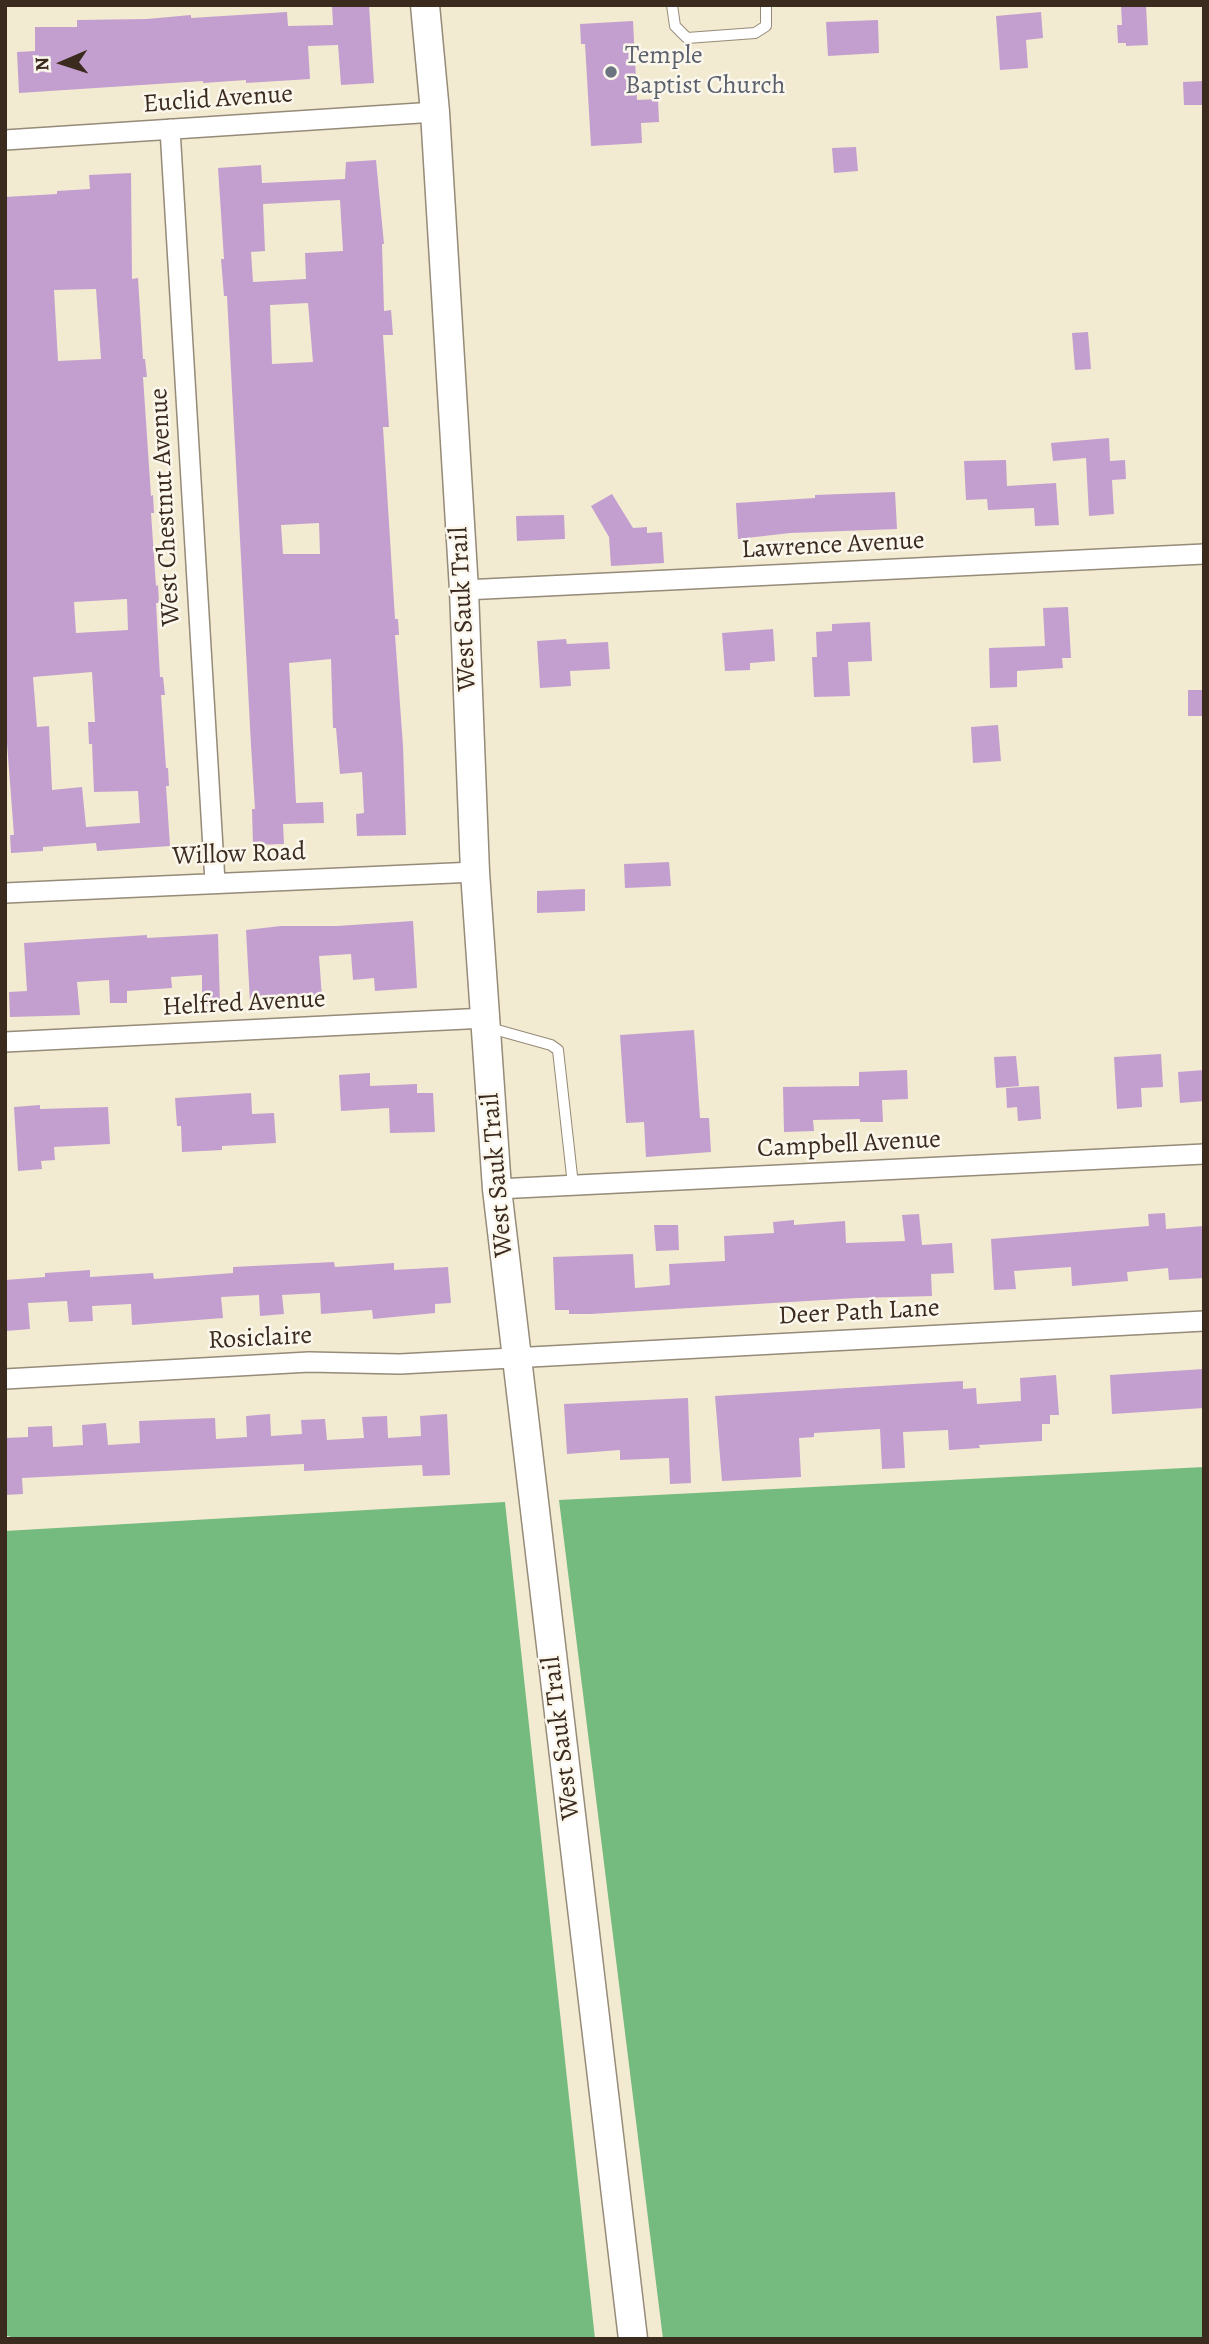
<!DOCTYPE html>
<style>
body{margin:0}
#map{position:relative;width:1209px;height:2344px;overflow:hidden;background:#f2ead1;font-family:Alegreya,serif}
canvas{display:block}
.frame{position:absolute;inset:0;border:7px solid #3b2a1e;pointer-events:none}
.north{position:absolute;left:28px;top:28px;width:70px;height:70px;-webkit-text-stroke:5px #fbf7ec;paint-order:stroke;rotate:267deg;font-size:19px;font-weight:700;line-height:28px;text-align:center;color:#3b2a1e}
.north::after{content:'';display:block;margin:auto;width:24px;height:32px;background:#3b2a1e;clip-path:polygon(50% 0,100% 100%,50% 72%,0 100%)}
</style>
<div id="map">
<canvas width="1209" height="2344"></canvas>
<div class="frame"></div>
<div class="north">N</div>
</div>
<script>
const c = document.querySelector('canvas').getContext('2d');
c.lineJoin = 'round';
function fill(path, color) { c.fillStyle = color; c.fill(path, 'evenodd'); }
function strokePath(path, color, width, dash) { c.strokeStyle = color; c.lineWidth = width; c.lineCap = dash ? 'butt' : 'round'; c.setLineDash(dash || []); c.stroke(path); }
function label(font, color, halo, rows, align = 'center') {
  c.font = font + ' Alegreya,serif'; c.lineWidth = 5; c.setLineDash([]); c.textBaseline = 'middle'; c.strokeStyle = halo; c.fillStyle = color; for (const [text, x, y, turn = 0] of rows) {
    c.save(); c.translate(x, y); c.rotate((+turn || 0) * Math.PI / 180); c.textAlign = isNaN(turn) ? turn : align; if (halo) c.strokeText(text, 0, 0); c.fillText(text, 0, 0); c.restore();
  }
}
fill(new Path2D(`
 M1204,1467v872h-541l-104,-839z
 M505,1502l90,837h-578l-12,-4v-804z`), '#75ba7e');
fill(new Path2D(`
 M332,5h37l5,78 -33,2 -3,-40 -30,1 2,33 -64,4v-3l-43,3v-2l-184,12 -2,-41 18,-1v-24h42v-7l70,-1 44,-4v3l96,-6 1,14 45,-1z
 M1121,5h25l2,40 -22,1v-3h-8l-1,-18h5z
 M1041,12l2,26 -17,2 2,28 -28,2 -4,-54z
 M878,20l1,33 -51,3 -2,-34z
 M633,21l4,79 21,-1 1,23 -18,1 1,20 -51,3 -6,-102h-4l-1,-20z
 M1204,81v24h-20l-1,-23z
 M856,147l2,24 -24,2 -2,-25z
 M376,160l8,84h-2l2,67 7,-1 2,25h-10l6,92h-6l12,192h3l1,16h-4l8,111 3,89 -49,1 -1,-22 8,-1 -2,-41 -22,2 -4,-46h-3l-2,-69 -42,4 7,140 27,-1 1,21 -41,1 1,20 -31,1 -1,-36h3l-4,-64 -24,-449h-3l-3,-37h3l-6,-91 43,-3 1,18 83,-4 1,-17zM340,200l3,51 -38,2 1,26 -53,3 -2,-30 14,-1 -2,-47zM308,303l5,59 -41,2 -2,-59zM319,523l1,31h-37l-2,-29z
 M131,173l1,106 6,-1 5,81h2l2,18h-4l8,119 2,-1 1,18h-3l5,73 2,-1 1,18h-3l4,74h3l2,18h-4l5,73h2l1,18h-3l4,60 -73,5 -1,-8 -53,4v4l-32,2 -1,-18h4l-9,-118v-520l52,-3v-3l33,-2 -1,-14zM96,289l5,70 -43,2 -4,-71zM127,599l1,31 -52,3 -2,-31zM92,672l3,50h-7l1,22h3l2,48 44,-1 2,32 -54,4 -4,-40 -30,3 -3,-64 -12,1 -4,-50z
 M1088,332l3,37 -16,1 -3,-37z
 M1109,438l1,23 15,-1 1,19 -14,1 2,34 -25,2 -3,-58 -33,3 -2,-18z
 M1006,460l1,26 49,-3 3,42 -24,1 -1,-18 -46,2 -1,-11 -21,1 -2,-39z
 M895,492l2,37 -107,4 -52,6 -2,-36 79,-5v-3z
 M612,494l21,34 14,-1v6l15,-1 2,31 -53,3 -2,-29 -18,-31z
 M564,515l1,24 -48,2 -1,-25z
 M1068,607l3,51h-9l1,10 -46,3v16l-27,1 -1,-40 56,-2 -2,-38z
 M870,622l2,39 -24,1 2,34 -36,1 -2,-40h5l-1,-25 16,-1v-7z
 M773,629l2,32 -25,2v7l-25,1 -3,-38z
 M566,639l1,5 41,-2 2,27 -40,2 1,15 -31,2 -3,-47z
 M1188,690h16v26h-16z
 M998,725l3,36 -28,2 -2,-36z
 M669,862l2,24 -46,2 -1,-24z
 M585,889v22l-48,2v-22z
 M413,921l4,67 -42,3 -1,-13 -21,2 -2,-26 -32,2 3,42 -72,4 -4,-72 35,-4h56z
 M218,934l2,71 -18,1v-31l-31,2 1,11 -45,3v12h-17l-1,-23 -32,2 3,33 -70,2 -1,-25 18,-1 -3,-48 123,-8v3z
 M694,1030l6,88h9l2,34 -65,5 -2,-35 -18,1 -6,-88z
 M1161,1054l2,33 -22,1 1,19 -25,2 -3,-52z
 M1016,1056l3,30 -23,2 -2,-31z
 M907,1070l1,29 -26,1 1,22h-23v-3l-47,1 1,11 -30,1 -1,-45 76,-1v-14z
 M1204,1070v31l-24,2 -2,-31z
 M370,1073v13l47,-2v9h16l2,39 -45,1 -1,-25 -48,3 -2,-36z
 M1039,1086l2,33 -23,2 -1,-14 -10,1 -1,-20z
 M251,1093l1,21 22,-1 2,30 -54,3v4l-40,2 -1,-26h-4l-2,-28z
 M40,1105v4l68,-2 2,37 -56,3 1,13 -14,1 1,8 -24,2 -4,-64z
 M1165,1213l1,16 38,-3v52l-35,2 -1,-12 -41,4 1,9 -56,5 -1,-19 -57,4 2,18 -22,1 -3,-51 158,-13 -1,-12z
 M919,1214l3,31 30,-2 2,30 -23,1 1,22 -75,2 -267,16h-21v-4h-14l-2,-53 80,-3 2,34 35,-3 -1,-21 56,-3 -1,-25 50,-3 -1,-11 21,-2v5l51,-4 1,22 59,-2 -3,-26z
 M654,1225h24l1,25 -23,1z
 M334,1262l1,5 59,-4v7l54,-3 3,36 -16,1v9l-62,6 -1,-9 -51,4 -1,-21 -38,2 2,19 -24,2 -1,-21 -38,2 2,21 -91,7 -1,-21 -39,2 1,15 -24,1 -2,-21 -39,2 2,26 -24,2 -1,-51 40,-3v-4l45,-3v7l63,-4 1,6 79,-6v-6z
 M1204,1369v39l-92,6 -2,-39z
 M1056,1375l3,40h-9v9h-8v17l-63,4 1,3 -31,2 -1,-20 -45,2 2,36 -23,1 -2,-40 -66,4v4l-15,1 2,39 -79,4 -7,-85 248,-15v8l13,-1 1,16 44,-3 -1,-23z
 M688,1398l3,85 -21,1 -1,-26 -49,2v-10l-53,4 -3,-50z
 M270,1414l1,22 31,-2 -1,-14 24,-1 2,21 37,-2 -2,-21 25,-1 1,22 33,-2 -1,-20 27,-2 3,61 -27,1 -1,-11 -118,6v-7l-282,14 1,16 -18,1v-57l23,-1v-10l24,-1 1,21 30,-2 -1,-20 24,-2 2,22 32,-2 -1,-22 24,-1 52,-2 1,21 31,-2 -1,-21z`), '#c39fcf');
const service = new Path2D(`
 M672,5l3,21 12,12 68,-5 11,-7v-21
 M490,1028l61,17 7,5 15,135`);
const minor = new Path2D(`
 M170,129l45,753
 M5,140l430,-28
 M464,590l740,-36
 M5,893l470,-21
 M5,1042l481,-24
 M497,1189l707,-35
 M5,1379l304,-17 91,2 804,-43`);
const secondary = new Path2D(`
 M425,5l10,107 29,478 11,282 22,317 136,1150`);
strokePath(service, '#968a78', 12);
strokePath(minor, '#968a78', 22);
strokePath(secondary, '#968a78', 31);
strokePath(service, '#fff', 10);
strokePath(minor, '#fff', 19);
strokePath(secondary, '#fff', 28);
for (const [x, y, r, color] of [
 [611,72,7,"#6b7280"]
]) { const dot = new Path2D(); dot.arc(x, y, r, 0, 2 * Math.PI); c.fillStyle = color; c.fill(dot); strokePath(dot, '#fbf7ec', 2.5); }
label('26px', '#5b616d', '#fbf7ec', [
 ["Temple",625,57],
 ["Baptist Church",625,87]
], 'left');
label('26px', '#3b2a1e', '#fbf7ec', [
 ["Euclid Avenue",218,100,-4],
 ["West Chestnut Avenue",166,507,-93],
 ["Lawrence Avenue",833,546,-3],
 ["West Sauk Trail",464,609,-93],
 ["Willow Road",239,855,-2],
 ["Helfred Avenue",244,1004,-3],
 ["Campbell Avenue",849,1145,-3],
 ["West Sauk Trail",498,1175,-95],
 ["Deer Path Lane",859,1313,-3],
 ["Rosiclaire",260,1339,-3],
 ["West Sauk Trail",562,1738,-97]
]);
</script>
